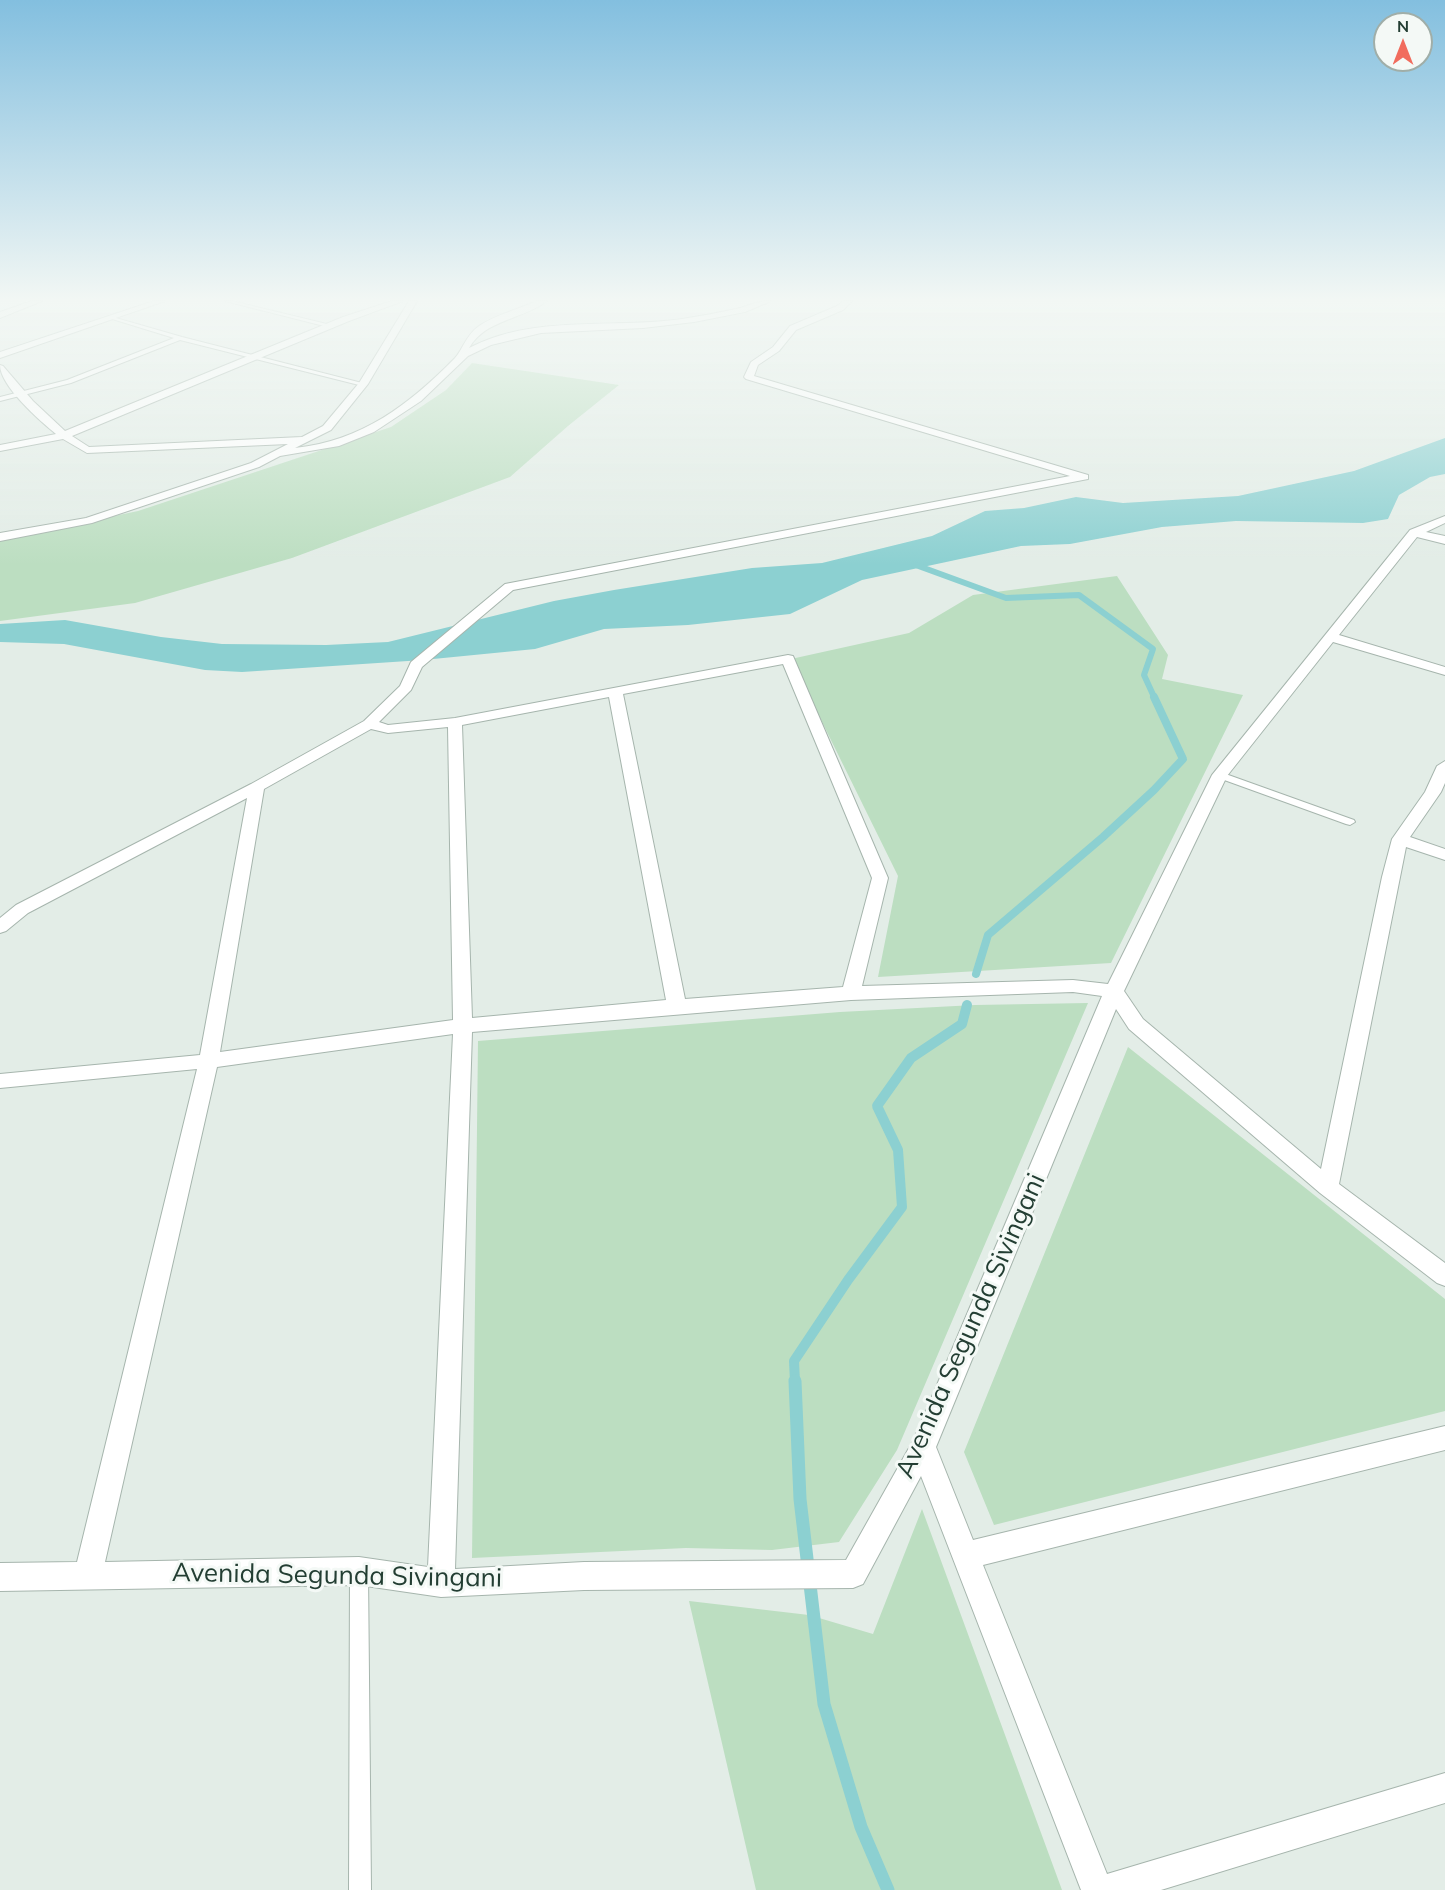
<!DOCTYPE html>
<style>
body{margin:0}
#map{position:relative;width:1445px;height:1890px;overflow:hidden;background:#e3ede7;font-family:Mulish,sans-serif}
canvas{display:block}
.north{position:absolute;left:1373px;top:12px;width:60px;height:60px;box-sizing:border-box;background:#f4f9f6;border:2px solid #a0aea8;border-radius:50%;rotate:0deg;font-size:16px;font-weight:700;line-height:24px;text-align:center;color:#233e33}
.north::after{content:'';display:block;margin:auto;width:21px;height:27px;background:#f16c5d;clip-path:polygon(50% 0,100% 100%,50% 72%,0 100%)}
</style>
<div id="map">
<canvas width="1445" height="1890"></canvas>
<div class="north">N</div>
</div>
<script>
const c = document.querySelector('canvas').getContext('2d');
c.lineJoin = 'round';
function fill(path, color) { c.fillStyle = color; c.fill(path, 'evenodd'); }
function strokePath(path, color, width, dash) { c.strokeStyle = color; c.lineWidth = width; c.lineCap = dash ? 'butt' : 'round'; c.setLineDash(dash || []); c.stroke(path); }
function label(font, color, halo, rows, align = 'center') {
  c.font = font + ' Mulish,sans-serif'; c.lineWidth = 6; c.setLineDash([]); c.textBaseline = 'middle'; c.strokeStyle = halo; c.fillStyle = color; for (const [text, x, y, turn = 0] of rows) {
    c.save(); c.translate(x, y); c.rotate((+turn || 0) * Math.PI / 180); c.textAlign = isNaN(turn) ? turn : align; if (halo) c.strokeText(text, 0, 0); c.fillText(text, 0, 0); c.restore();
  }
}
fill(new Path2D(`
 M472,363l147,22 -51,41 -58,51 -218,81 -157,45 -135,18v-81l138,-29 253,-84 55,-37z
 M1117,576l51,79 -6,24 81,16 -132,268 -233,14 20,-101 -107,-217 118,-26 64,-38z
 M1088,1003l-191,447 -58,92 -67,8 -86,-2 -214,10 6,-517 362,-29 135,-7z
 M1128,1047l317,252v112l-451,114 -30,-73z
 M922,1509l140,381h-306l-67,-289 120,14 64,19z`), '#bcdec1');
fill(new Path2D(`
 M1445,438v36l-15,3 -31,18 -11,24 -25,4 -127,-2 -74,6 -92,17 -49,2 -159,34 -72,34 -102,11 -84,4 -69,20 -112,11 -181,12 -37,-2 -141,-26 -64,-2v-18l65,-4 96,17 61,7 104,1 62,-3 166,-41 60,-11 138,-22 70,-5 110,-27 53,-25 39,-3 52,-11 47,6 115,-7 116,-25z`), '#8cd0d1');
strokePath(new Path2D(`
 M913,564l93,34 73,-3 74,54 -9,26 11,24`), '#8cd0d1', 6);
strokePath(new Path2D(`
 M976,974l12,-39 115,-98 51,-47 29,-31 -29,-62`), '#8cd0d1', 8);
strokePath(new Path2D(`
 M795,1382l-1,-21 54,-81 54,-73 -4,-57 -21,-44 34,-48 51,-34 5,-19`), '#8cd0d1', 10);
strokePath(new Path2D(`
 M795,1381l5,118 24,205 37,123 27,63`), '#8cd0d1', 13);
const service = new Path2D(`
 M225,301h7l103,25 -3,2z
 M109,316l73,21 184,47 -3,2 -183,-46 -109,43 -71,18v-4l67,-17 107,-42 -65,-20z
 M1220,772l134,48 1,2 -5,3 -4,-1 -130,-47 -1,-2z
 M359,1562l6,3 3,6 3,319h-22l1,-319 3,-6z`);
const minor = new Path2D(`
 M32,301h10l-42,17v-6z
 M392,301h11l-54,20 -277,115 17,11 213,-10 21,-11 36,-43 50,-82h8l-49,83 -37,46 -36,18c67,-7 115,-44 160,-90 8,-9 11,-23 24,-32 16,-11 40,-17 58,-25h10c-25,19 -61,18 -78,47 64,-34 144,-19 213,-29 18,-3 36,-6 54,-10 12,-3 23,-9 35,-8l-26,11 -51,10 -51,6 -102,5 -50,12 -23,11 -47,45 -47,31 -35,14 -59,10 -21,11 -167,56 -92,18v-8l86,-15 165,-55 37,-19 -201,9 -24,-14 -63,12v-6l56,-11c-16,-13 -56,-48 -56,-69l3,1 30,35 32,30 278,-114z
 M844,301h8l-9,9 -47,20 -17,21 -21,14 -4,11 334,99v4l-575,111 -91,77 -11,23 -32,32 9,3 67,-7 333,-63 5,1 95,222 -26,108 211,-6 35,4 104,-209 198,-245 35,-14v7l-19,9 19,4v8l-28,-7 -78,98 106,32v8l-112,-33 -106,134 -103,215 19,28 178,150 61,-292 10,-38 33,-47 12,-26 8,-5v22l-4,9 -31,45 35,12v11l-39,-13 -67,337 106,79v23l-8,-3 -117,-90 -191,-164 -13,-20 -180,438 37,93 472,-114v24l-462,115 124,309 338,-101v30l-284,87h-80l-160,-414 -58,108 -10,4 -269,2 -143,7 -82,-12 -359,6v-28l77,-1 120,-493 -197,19v-14l200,-19 47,-257 -219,115 -22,18 -6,2v-15l16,-13 235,-121 113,-63 36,-35 11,-24 94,-78 565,-108 -324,-97 -2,-2 7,-15 22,-15 17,-21 47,-20zM783,664l89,214 -29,109 -158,12 -62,-305zM609,697l57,303 -194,18 -10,-293zM448,727l5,293 -233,32 44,-263 107,-60 17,4zM1073,992l29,4 -188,443 -68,121 -262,2 -129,7 17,-537 379,-32zM453,1034l-25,533 -69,-10 -254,5 112,-495z`);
const tertiary = new Path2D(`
 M154,301h11l-165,57v-6z`);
strokePath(service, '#a6b5ad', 2);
strokePath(minor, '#a6b5ad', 2);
strokePath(tertiary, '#a6b5ad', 2);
fill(service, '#fff');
fill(minor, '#fff');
fill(tertiary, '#fff');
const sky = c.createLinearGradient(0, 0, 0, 565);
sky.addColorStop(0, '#83bfdf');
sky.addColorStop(0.53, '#f2f7f4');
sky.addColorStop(1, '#f2f7f400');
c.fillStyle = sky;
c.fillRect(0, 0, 1445, 565);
label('26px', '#233e33', '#f4f9f6', [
 ["Avenida Segunda Sivingani",971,1326,-66],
 ["Avenida Segunda Sivingani",337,1576,1]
]);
</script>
